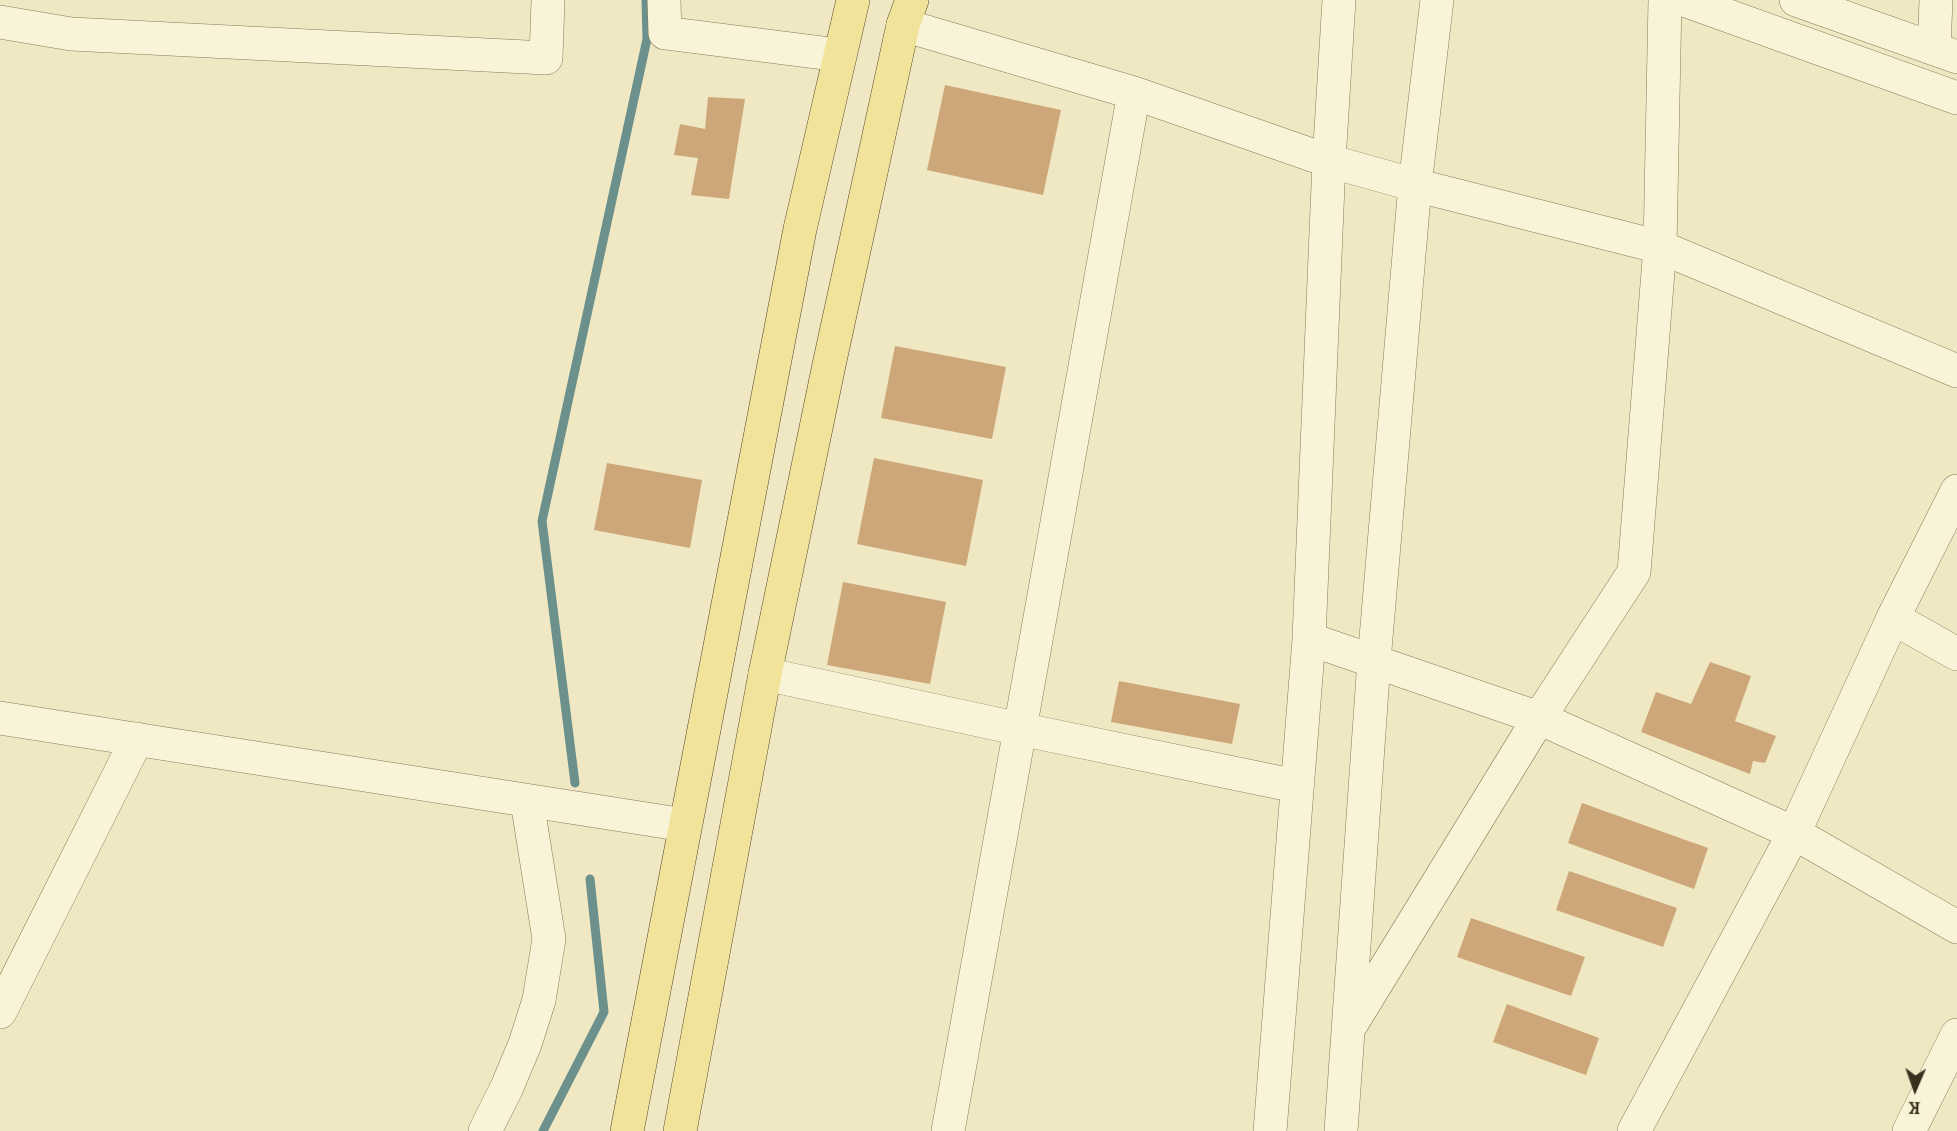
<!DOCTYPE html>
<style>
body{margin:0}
#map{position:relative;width:1957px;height:1131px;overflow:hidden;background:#efe8c3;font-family:Bitter,serif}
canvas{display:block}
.north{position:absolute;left:1885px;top:1059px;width:60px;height:60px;-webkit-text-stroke:4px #f6f1d3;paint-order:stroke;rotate:182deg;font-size:16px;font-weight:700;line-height:24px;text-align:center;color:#392f1e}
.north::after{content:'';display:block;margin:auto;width:21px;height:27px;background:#392f1e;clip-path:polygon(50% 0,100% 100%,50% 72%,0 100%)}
</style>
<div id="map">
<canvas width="1957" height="1131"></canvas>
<div class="north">K</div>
</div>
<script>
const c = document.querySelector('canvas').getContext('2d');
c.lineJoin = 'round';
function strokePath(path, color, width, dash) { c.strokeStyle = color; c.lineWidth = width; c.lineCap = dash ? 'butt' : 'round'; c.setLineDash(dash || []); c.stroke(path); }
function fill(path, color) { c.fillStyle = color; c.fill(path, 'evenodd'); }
strokePath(new Path2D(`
 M575,783l-33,-262 105,-482 -1,-39
 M543,1131l61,-119 -14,-133`), '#6c908c', 9);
fill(new Path2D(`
 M945,85l116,25 -18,85 -116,-25z
 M708,97l37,2 -16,100 -38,-4 7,-37 -24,-3 6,-31 25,5z
 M895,346l111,21 -14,72 -111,-21z
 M874,458l109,22 -17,86 -109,-22z
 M607,463l95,17 -12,68 -96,-18z
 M843,582l103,20 -16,82 -103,-19z
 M1710,662l41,14 -16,45 41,15 -11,27 -12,-2 -3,13 -109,-42 15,-40 35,12z
 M1119,681l121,23 -8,40 -121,-22z
 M1582,803l126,45 -14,41 -126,-46z
 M1569,871l108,37 -14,39 -107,-37z
 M1471,918l114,39 -14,39 -114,-39z
 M1507,1004l92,34 -13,37 -93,-33z`), '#cda779');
const minor = new Path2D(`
 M664,0l1,33 174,22
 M1684,0l273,98
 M1796,0l161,57
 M0,22l71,12 475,24 2,-58
 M903,25l231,68 195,68 86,24 245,62 297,124
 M1934,49l2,-49
 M1893,618l64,36
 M1309,639l230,79 255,115 163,94
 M765,674l255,55 276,57
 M0,718l685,107
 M0,1012l137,-273
 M1352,1023l187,-305 95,-146 26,-325 5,-247
 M485,1131l22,-44 18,-43 14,-44 10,-61 -22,-138
 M948,1131l186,-1038
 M1270,1131l39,-492 20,-478 10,-161
 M1341,1131l33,-470 41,-476 22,-185
 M1634,1131l160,-298 99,-215 64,-127
 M1909,1131l48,-96`);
const major = new Path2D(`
 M627,1131l173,-902 53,-229
 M680,1131l85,-457 64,-309 74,-340 9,-25`);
strokePath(minor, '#89795a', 34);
strokePath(major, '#57472e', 34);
strokePath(minor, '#f9f4d7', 33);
strokePath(major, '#f2e39b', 33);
</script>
